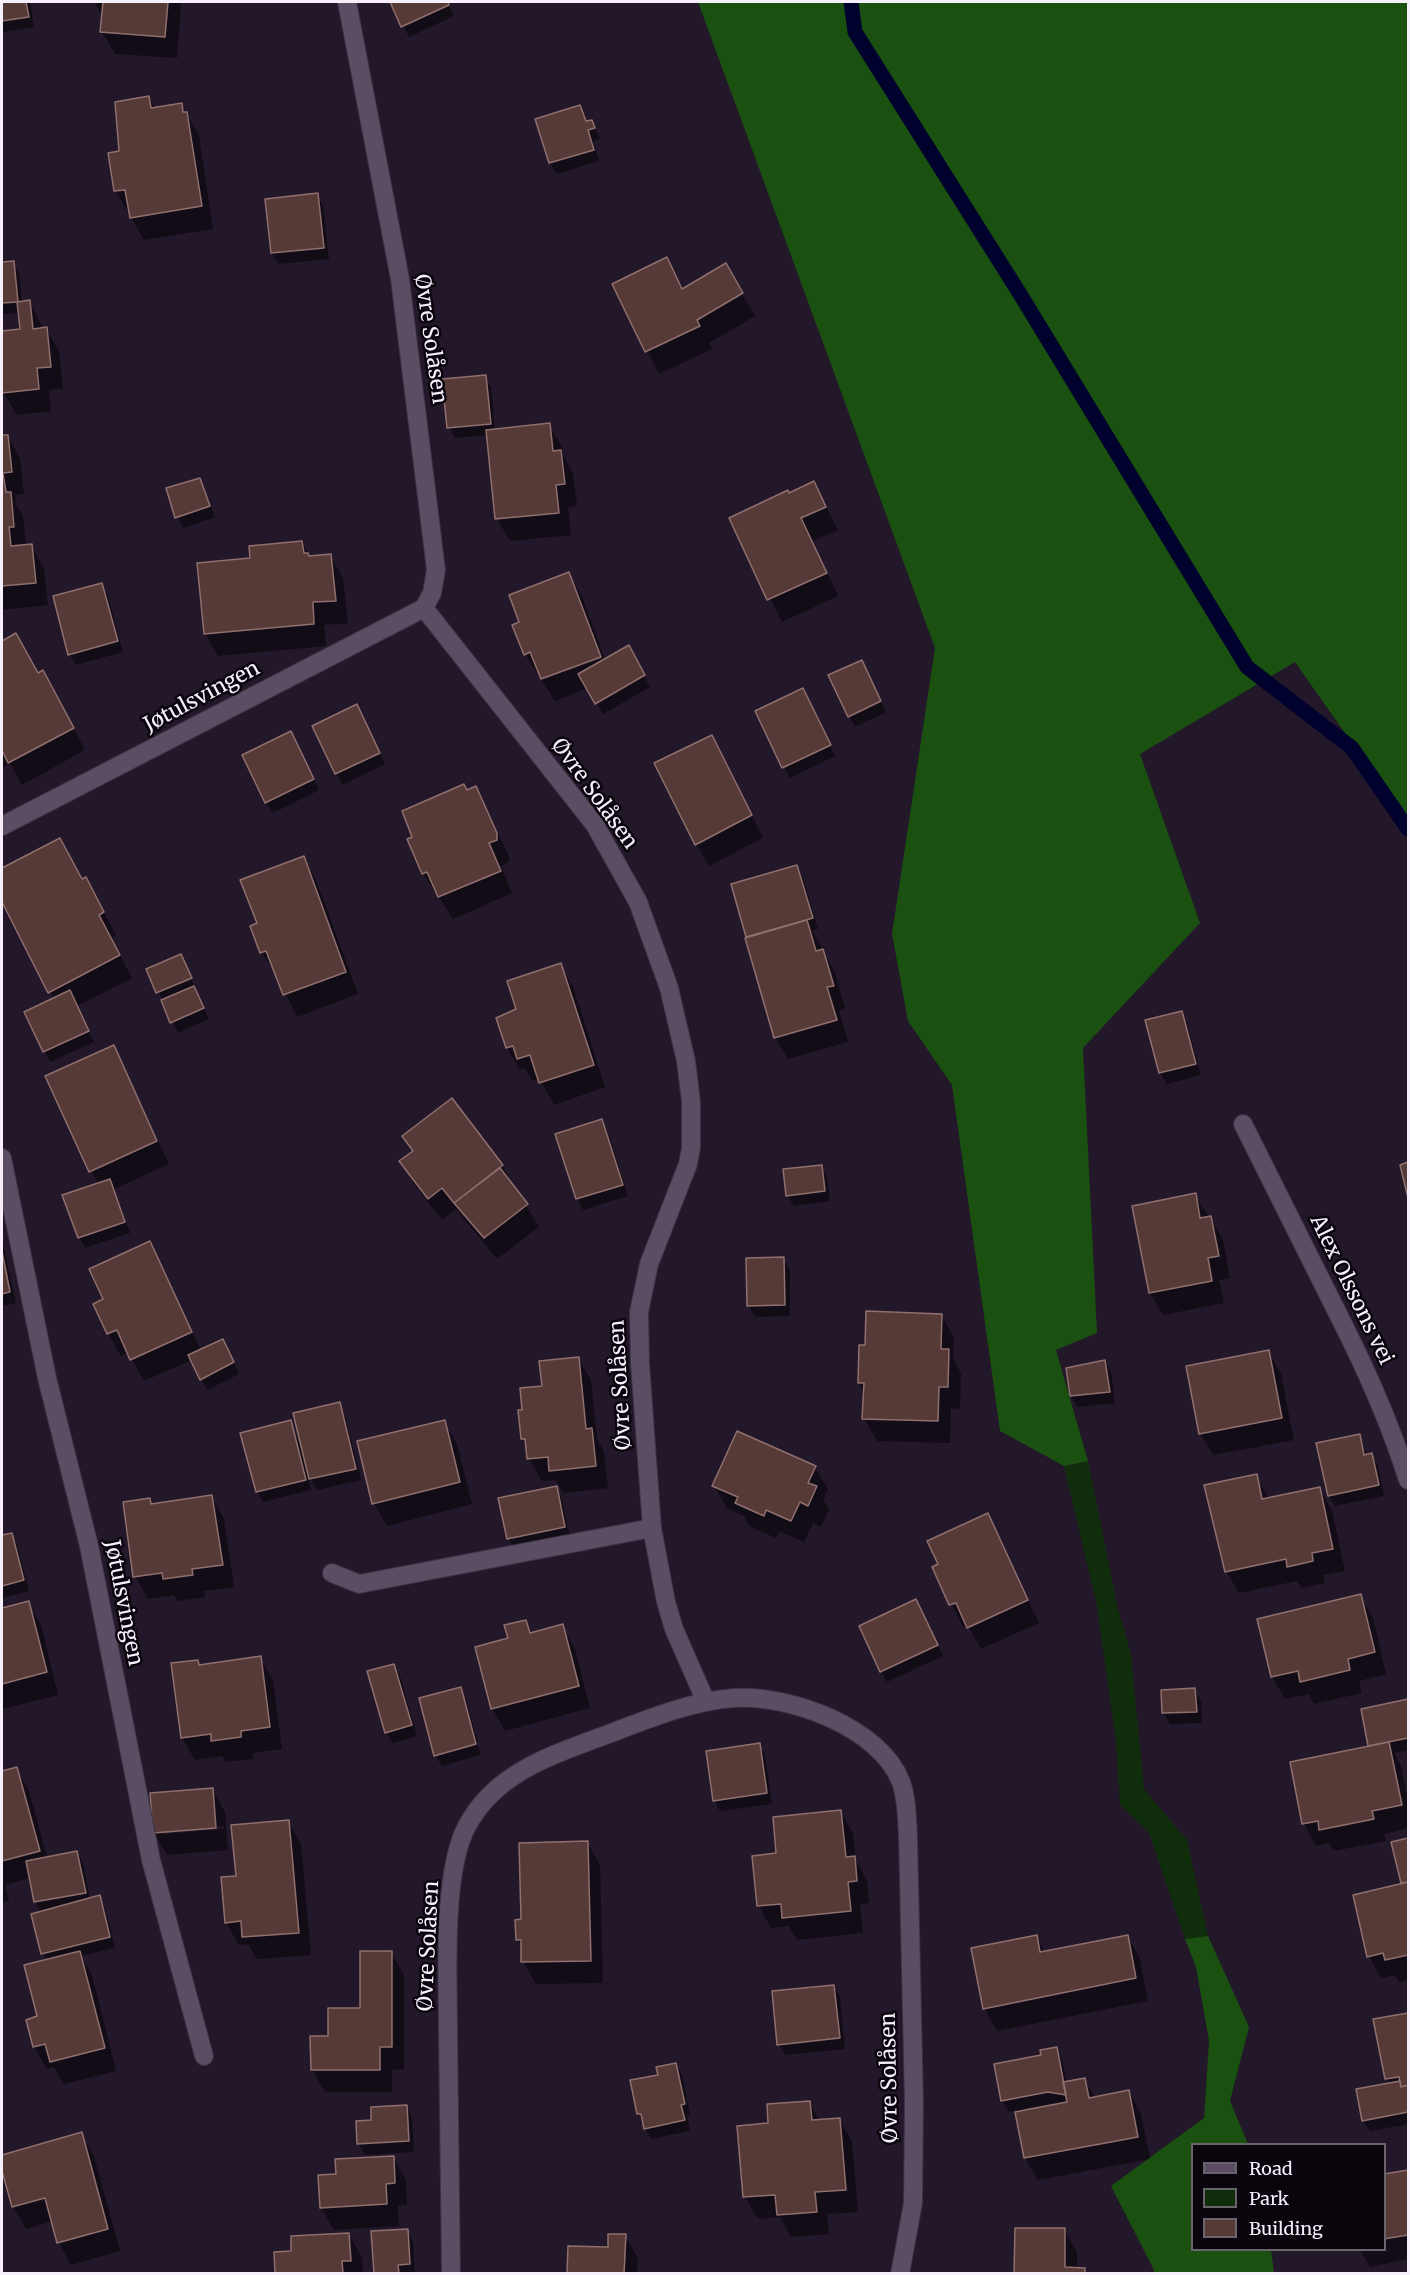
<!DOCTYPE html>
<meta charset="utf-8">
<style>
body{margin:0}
#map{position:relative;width:1410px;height:2275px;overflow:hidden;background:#23172a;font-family:Merriweather,serif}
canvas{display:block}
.frame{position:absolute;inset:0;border:3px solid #f8effd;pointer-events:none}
.legend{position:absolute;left:1191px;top:2143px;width:195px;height:108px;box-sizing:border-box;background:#0a050c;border:2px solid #69636c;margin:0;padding:8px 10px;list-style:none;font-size:18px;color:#f8effd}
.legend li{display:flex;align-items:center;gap:12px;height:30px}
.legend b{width:30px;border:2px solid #69636c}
</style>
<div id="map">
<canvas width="1410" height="2275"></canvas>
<div class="frame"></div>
<ul class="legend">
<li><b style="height:8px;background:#5b4d63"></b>Road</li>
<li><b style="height:16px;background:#112e0c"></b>Park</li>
<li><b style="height:16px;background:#563a38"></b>Building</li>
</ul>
</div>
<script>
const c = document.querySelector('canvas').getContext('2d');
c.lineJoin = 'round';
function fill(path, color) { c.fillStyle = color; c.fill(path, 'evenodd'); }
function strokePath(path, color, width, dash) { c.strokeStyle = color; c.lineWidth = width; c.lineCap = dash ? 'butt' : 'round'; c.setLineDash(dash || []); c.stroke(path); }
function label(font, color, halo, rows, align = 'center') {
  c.font = font + ' Merriweather,serif'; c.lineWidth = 5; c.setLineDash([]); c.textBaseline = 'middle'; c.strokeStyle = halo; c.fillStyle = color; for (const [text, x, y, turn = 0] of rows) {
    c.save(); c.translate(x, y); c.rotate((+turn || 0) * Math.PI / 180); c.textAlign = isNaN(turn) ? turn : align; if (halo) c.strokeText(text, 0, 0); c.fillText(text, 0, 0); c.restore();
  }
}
fill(new Path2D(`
 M1088,1461l29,144 14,49 13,135 43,51 21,96 -23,3 -36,-106 -29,-28 -4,-64 -19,-135 -33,-140z`), '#112e0c');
fill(new Path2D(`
 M698,2h710v821l-113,-161 -155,92 60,169 -117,125 14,285 -41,17 32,111 -24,5 -64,-35 -48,-346 -44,-64 -16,-87 43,-286z
 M1208,1936l41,91 -19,74 18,43h-56v106h79l3,23h-121l1,-3 -43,-84 93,-68 5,-77 -13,-74 -11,-28z`), '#1a5110');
fill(new Path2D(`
 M2,2h28l4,25 -32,5z
 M94,2h87l-4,56 -62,-4 -13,-22 1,-15z
 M392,2h56l6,14 -45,21z
 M149,98l6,11 26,-5 18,32 14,93 -69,11 -29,-50 6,-38z
 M579,107l8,15 4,-1 6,11 3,7 -7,2 6,20 -42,13 -7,-11 -13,-43z
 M317,195l6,11 6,53 -50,5 -7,-11 -5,-53z
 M666,259l17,31 42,-25 30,51 -46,27 3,6 -53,25 -45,-89z
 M13,263l6,11 3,29 8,-1 13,27h3l13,22 4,38 -14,1 2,21 -34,4 -12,-20h-3v-62l19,-2 -1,-18 -18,1v-50z
 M485,376l6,11 4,43 54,-5 13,22 1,8 10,19 4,32 -9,1 3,28 -61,6 -13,-22 -9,-84 -33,3 -6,-11z
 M8,436l12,22 4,36 -9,1 1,10 7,11 3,30h5l13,22 4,37 -46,5v-173z
 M200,479l15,38 -32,11 -6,-11z
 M814,483l24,47 -25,11 25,55 -56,26 -51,-103z
 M302,543l8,14 20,-1 13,22 5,45 -24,2 2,21 -108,10 -13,-23 47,-74z
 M569,574l13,22 23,64 23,-13 22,40 -47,27 -15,-26 -33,13 -30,-47 -4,-31z
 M101,585l7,11 15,56 -47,13 -7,-11z
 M16,635l22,40 17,19 30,56 -63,35 -12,-22 -8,5v-126z
 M862,662l24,50 -31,15 -6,-11z
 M808,700l27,56 -45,22 -33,-66z
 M357,706l28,58 -43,21 -28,-59z
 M297,744l22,46 -46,23 -7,-11z
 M724,759l39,79 -54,28 -13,-22z
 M476,788l33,68v6l-8,4 11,27 -59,26 -30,-46 -9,-35 53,-46z
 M59,840l23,41 16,21 18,33 -5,3 21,40 -55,28 17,36 -44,20 -24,-49 28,-14 -52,-100v-30z
 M303,858l13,22 42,114 -61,23 -21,-43 -14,-21 -10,-26 6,-3z
 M797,867l6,11 15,51 -6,1 23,43 10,35 -6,2 9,32 -60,17 -13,-22 -27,-101z
 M181,956l28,63 -31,14 -30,-64z
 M560,965l13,22 32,100 -51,18 -14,-26 -8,2 -7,-13 -5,2 -13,-22 -9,-29 20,-9z
 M1181,1013l6,10 14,52 -34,9 -7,-11z
 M113,1047l56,117 -55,25 16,44 -45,15 -6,-11 19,-53 -51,-107z
 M452,1100l50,66 37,61 -42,32 -41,-50 -14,11 -28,-36 -13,-23 13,-9 -10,-16z
 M602,1121l6,11 20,64 -45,14 -6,-11 -20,-64z
 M821,1166l6,11 3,24 -36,5 -7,-11z
 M1195,1195l28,45 7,38 -11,2 5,23 -61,12 -13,-22 -17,-86z
 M2,1241l14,62 -14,3z
 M149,1243l52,108 28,1 10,22 -32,16 -15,-30 -48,21 -16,-29 -7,4 -13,-23 -3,-33z
 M783,1259l7,11v46l-35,1 -6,-11z
 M941,1315l13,22 -1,22 8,14 -1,36 -9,-1 -1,35 -73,-2 -13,-23 1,-25 -6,-10 7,-37z
 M1268,1351l13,23 13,66 -81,15 -13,-22z
 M578,1358l13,22 6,59 7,13 4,36 -45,5 -7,-13 -14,1 -13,-22 -1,-12 -5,-8 1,-28 19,-24z
 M1104,1361l7,11 4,31 -37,4 -7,-11z
 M339,1404l6,11 16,65 -44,10 -9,-16 3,16 -48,12 -6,-11 33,-70 9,21 3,-1z
 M444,1422l13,22 15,60 -85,22 -13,-23z
 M1359,1435l8,21 4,-1 7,11 6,30 -49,10 -6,-10z
 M815,1467l13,22 -5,11 6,9 -8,18 -8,-4 -9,19 -25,-11 -3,7 -27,-12 -5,-10 -17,-8 -13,-22z
 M1256,1476l13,23 51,-10 12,22 13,60 -22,4 2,8 -24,5 -4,-7 -58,12 -13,-22z
 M556,1488l6,11 8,39 -55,12 -6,-11z
 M212,1497l12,22 10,68 -30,4 1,6 -28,4 -3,-6 -26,4 -13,-23 15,-76 3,5z
 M987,1515l52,108 -58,26 -13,-23 -5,1 -29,-59 6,-3z
 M11,1535l6,10 12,46 -27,7v-61z
 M1360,1596l13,22 13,56 -27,7 3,12 -48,11 -5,-10 -24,5 -13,-22z
 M28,1603l13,22 17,70 -56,14v-99z
 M922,1612l21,44 -56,26 -6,-11z
 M526,1621l7,13 29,-8 13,23 15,59 -85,23 -13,-23 17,-69z
 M260,1658l13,22 9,69 -29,4v6l-27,3 -4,-6 -27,4 -13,-22 15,-77 3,5z
 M394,1666l6,10 17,60 -24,7 -7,-11z
 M460,1689l6,11 12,42 -42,11v3v-1z
 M1194,1690l7,11 1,22 -32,1 -7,-11 -1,-21z
 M1408,1701v49l-14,3 7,13 7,35v27l-24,6 2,7 -52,10 -5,-8 -13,3 -12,-22 -13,-60 80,-16 -8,-38z
 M478,1745l3,10 -39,11 -6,-10z
 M759,1745l6,10 7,49 -52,7 -6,-11z
 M16,1768l13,23 18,67 30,-6 6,11 7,37 9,-3 6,11 10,40 -34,8 11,19 24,96 -52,13 -10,-17 -7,2 -13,-22 12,-86 -14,-46 9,-2 -6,-11 -4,-24 -26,7 4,16 -7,2v-131zM52,2041l1,3 -15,3v-3z
 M212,1789l13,23 3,38 -61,5 -13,-22zM224,1826v3l-61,5v-3z
 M840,1811l13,22 3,28 11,19 2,23 -9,1 3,29 -66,7 -8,-14 -18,2 -12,-22 19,-52z
 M288,1822l13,22 10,111 -54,4 -9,-15 -9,1 -13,-22 11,-46z
 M1408,1840v140l-9,2 -4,-7 -14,3 -12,-22 34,-71 -10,-42z
 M587,1842l13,23 3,118 -67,1 -13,-22v-13l-6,-10 5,-18z
 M1036,1936l9,16 82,-16 13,23 8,42 -151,30 -13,-23z
 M391,1953l13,22v94l-12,1v22h-67l-13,-22 17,-32 33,-28z
 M834,1986l6,11 5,52 -60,6 -6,-11z
 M1408,2014v110l-38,7 -7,-10 26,-37 -14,-64z
 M1056,2048l6,11 5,24 18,-3 10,18 34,-6 12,22 9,45 -112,21 -13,-22 -9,-48 -7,2 -7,-11 -7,-36 47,-9zM1055,2103l8,1 -36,7 -1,-3z
 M676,2064l6,11 8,40 -3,1 3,15 -39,8 -13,-25 21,-38z
 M809,2102l11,19 19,-2 13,22 6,71 -31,2 2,20 -38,3 -11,-20 -22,2 -13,-22 25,-72z
 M406,2107l6,11 2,34 -49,3 -6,-11 14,-22z
 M81,2134l13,22 26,95 -49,14 -12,-23 -6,-21 -27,8 -13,-23 -11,-50z
 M393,2157l13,23 1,25 -9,1 1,20 -65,4 -13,-22 16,-33z
 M1408,2171v88l-38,8 -10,-17h24v-74z
 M407,2230l6,11 2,33h-40z
 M1064,2230l13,22v17h7l3,5h-71z
 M349,2235l13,22 1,17h-86l16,-21z
 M625,2236l13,22 -1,16h-68l41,-25z`), '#0007');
strokePath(new Path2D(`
 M851,2l4,30 165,262 227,373 105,81 56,81`), '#00022d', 15);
const building = new Path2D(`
 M2,2h24l3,15 -27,4z
 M93,2h75l-3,35 -65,-5 3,-30z
 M390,2h58l1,3 -48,22z
 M149,96l2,12 31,-5 1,9h4l15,94 -72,12 -5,-28 -11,1 -6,-38 11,-2 -4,-49z
 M580,105l6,16 6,-1 3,8 -7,2 6,20 -45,13 -14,-44z
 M318,193l6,55 -53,5 -6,-54z
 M667,257l15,32 44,-26 17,30 -46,27 3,6 -55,26 -33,-68z
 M14,261l4,41 -16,1v-41z
 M30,300l3,29 14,-2 4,40 -14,1 2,21 -37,4v-62l18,-2 -3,-27z
 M486,375l5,49 -44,4 -5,-49z
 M550,423l3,28 8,-1 4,34 -9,1 3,28 -64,6 -9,-89z
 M2,435h6l4,37 -9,1 3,19h5l3,35h-5l2,19 21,-2 4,39 -34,3z
 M200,478l10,28 -35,12 -9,-30z
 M814,481l12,26 -25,11 26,55 -60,27 -38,-82 59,-28 1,3z
 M302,541l2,12h4l1,3 22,-2 5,47 -23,1 1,22 -110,10 -7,-71 53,-5 -1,-12z
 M569,572l32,85 -60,22 -11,-27 -6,3 -12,-30 7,-3 -10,-27z
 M102,583l16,58 -50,14 -15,-59z
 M16,633l22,40 5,-3 31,58 -66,35 -6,-13v-109z
 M629,645l16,30 -50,29 -17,-30z
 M862,660l19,41 -33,16 -20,-42z
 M803,688l28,57 -49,23 -27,-57z
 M357,704l23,49 -45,21 -23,-48z
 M291,731l23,48 -49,24 -23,-48z
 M712,735l40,80 -57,30 -41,-82z
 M464,784l3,6 9,-4 21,47v7l-8,3 12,28 -63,26 -11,-25 -5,2 -15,-35 5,-2 -10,-26z
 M60,838l22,41 4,-2 18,35 -5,3 21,40 -72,38 -46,-91v-34z
 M304,856l42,116 -63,23 -17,-44 -6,2 -10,-27 7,-3 -17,-43z
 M797,865l16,53 -67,19 -15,-53z
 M807,920l9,31 7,-2 11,37 -7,1 10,33 -63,18 -29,-100z
 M181,954l11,24 -36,15 -10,-24z
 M561,963l33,102 -55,18 -9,-28 -13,4 -4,-13 -7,2 -10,-30 20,-9 -9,-28z
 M194,986l10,22 -34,15 -9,-23z
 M70,990l19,41 -46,21 -19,-40z
 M1182,1011l14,53 -37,9 -14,-53z
 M114,1045l43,96 -68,31 -44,-96z
 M452,1098l51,67 -49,38 -12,-15 -14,11 -29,-38 14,-10 -11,-15z
 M602,1119l21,66 -47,14 -21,-65z
 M1408,1162v36l-8,-33z
 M822,1165l3,26 -39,5 -3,-27z
 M500,1168l28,36 -44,34 -30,-35z
 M110,1179l15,43 -47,16 -16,-43z
 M1196,1193l4,25 11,-2 8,40 -11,2 4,23 -63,12 -17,-87z
 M150,1241l42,91 -62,28 -13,-30 -10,4 -14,-30 10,-5 -14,-30z
 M2,1251l8,41 -8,2z
 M784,1257l1,48 -38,1 -1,-48z
 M866,1311l76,3 -1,35h8l-1,38h-9l-1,34 -76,-2 2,-36h-6l1,-38h6z
 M223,1339l11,23 -34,18 -12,-25z
 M1269,1350l13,68 -83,16 -13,-68z
 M579,1357l7,72 6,-1 4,38 -47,5 -1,-14 -21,2 -2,-20h-4l-3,-29h4l-2,-22 22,-2 -3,-25z
 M1105,1360l5,32 -40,4 -4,-28z
 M340,1402l16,67 -47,10 -16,-66z
 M291,1420l15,60 -50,12 -16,-59z
 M445,1420l15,62 -88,22 -15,-63z
 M737,1431l79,35 -8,17 9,3 -9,20 -8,-4 -9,19 -25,-11 -2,6 -29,-13 3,-6 -26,-11z
 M1360,1434l4,21 8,-2 7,32 -51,11 -12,-53z
 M1257,1474l5,25 58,-12 13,62 -21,4 1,8 -26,6 -1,-8 -61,13 -21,-87z
 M557,1486l8,41 -58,12 -9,-41z
 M212,1495l11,70 -31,4 1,6 -30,4 -1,-6 -29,4 -10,-75 27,-4 1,6z
 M988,1513l40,87 -61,28 -11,-25 -7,2 -17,-38 6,-3 -11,-23z
 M12,1533l12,47 -22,6v-51z
 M1361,1594l14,58 -27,7 2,11 -50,12 -2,-11 -27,6 -14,-58z
 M916,1599l22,46 -58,27 -21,-46z
 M29,1601l18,71 -45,12v-76z
 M526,1620l4,13 33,-9 16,62 -88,23 -16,-62 33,-9 -4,-13z
 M261,1656l9,71 -29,4v6l-30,4v-7l-30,4 -10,-75 27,-3 1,5z
 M394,1664l18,61 -27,8 -18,-62z
 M461,1687l15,57 -42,12 -15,-58z
 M1195,1688l2,24 -35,1 -1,-23z
 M1408,1699v39l-40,8 -7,-37z
 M1389,1742l13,63 -30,6 2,8 -55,11 -1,-9 -16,3 -12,-62z
 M760,1743l7,50 -54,8 -7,-50z
 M17,1767l23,84 -38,10v-90z
 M213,1788l3,40 -63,5 -3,-40z
 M841,1810l5,47 9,-1 2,25 -9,1 3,29 -69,7 -1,-14 -24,2 -5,-50 24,-3 -3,-36z
 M289,1820l10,113 -57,4 -1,-16 -16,2 -4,-46 15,-1 -5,-51z
 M1408,1838v44l-7,1 -10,-41z
 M588,1841l3,120 -70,1v-22h-5l-1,-20 6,-1 -2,-76z
 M77,1851l9,42 -52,9 -8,-41z
 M1408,1882v73l-23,5 -2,-7 -16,4 -14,-62z
 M100,1895l10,42 -69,17 -10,-40z
 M1037,1935l3,17 88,-17 8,43 -153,31 -12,-61z
 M80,1951l25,97 -55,14 -5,-18 -12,3 -7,-27 11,-4 -13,-51z
 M360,1951h32v96h-12v23h-69l-1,-34h18v-28h32z
 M834,1985l6,53 -63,7 -5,-54z
 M1408,2013v72l-7,2 -2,-10 -14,2 -12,-60z
 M1057,2047l9,48 -18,-3 -47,9 -7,-37 47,-9 -1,-5z
 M676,2063l9,41 -4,1 4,15 -41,9 -3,-15h-4l-7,-34 28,-5 -2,-8z
 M1085,2078l4,20 40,-8 9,47 -114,21 -9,-46 52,-10 -4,-20z
 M1400,2081l1,6 7,-2v27l-46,9 -6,-32z
 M810,2101l2,19 28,-2 6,72 -31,2 2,20 -40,3 -2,-20 -32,2 -6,-71 31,-3 -1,-19z
 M407,2105l2,36 -52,3 -1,-23 15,-1v-13z
 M82,2132l26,97 -51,14 -12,-45 -33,9 -10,-36v-16z
 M394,2156l1,27 -9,1 1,20 -67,4 -2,-33 18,-1 -1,-15z
 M1408,2170v65l-24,4v-65z
 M1015,2228h50v39l20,1v6h-71z
 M408,2229l2,35 -12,1 1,9h-25l-3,-43z
 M349,2233l2,28h-9l1,13h-68l-1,-22 17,-1v-15z
 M608,2234h18l-2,40 -57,-1 1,-27 40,1z`);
fill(building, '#563a38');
strokePath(building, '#8f706e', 1.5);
const lane = new Path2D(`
 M1243,1124l96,192`);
const street = new Path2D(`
 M424,608l171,217 43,77 31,86 17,73 5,41v46l-3,16 -39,100 -10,48 1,51 12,165 14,74 8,27 32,73
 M2,826l422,-218 8,-15 4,-23 -36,-291 -53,-277
 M2,1158l45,220 42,168 62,314 53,196
 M1339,1316c27,53 51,107 69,164
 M332,1573l27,11 293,-56
 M451,2274c-1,-81 -2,-162 -3,-243 0,-54 -6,-159 19,-205 28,-53 83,-70 136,-90 40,-15 87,-35 131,-38 54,-4 146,29 167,84 6,17 6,37 7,55l6,266 -1,100 -13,71`);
strokePath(lane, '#3b3241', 20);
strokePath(street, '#3b3241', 20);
strokePath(lane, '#5b4d63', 18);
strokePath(street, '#5b4d63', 18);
label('21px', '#f8effd', '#0a050c', [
 ["Øvre Solåsen",430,339,82],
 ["Jøtulsvingen",202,697,-28],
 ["Øvre Solåsen",594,794,54],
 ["Alex Olssons vei",1351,1290,64],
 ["Øvre Solåsen",621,1385,-93],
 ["Jøtulsvingen",123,1603,79],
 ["Øvre Solåsen",429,1946,-87],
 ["Øvre Solåsen",890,2078,-91]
]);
</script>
